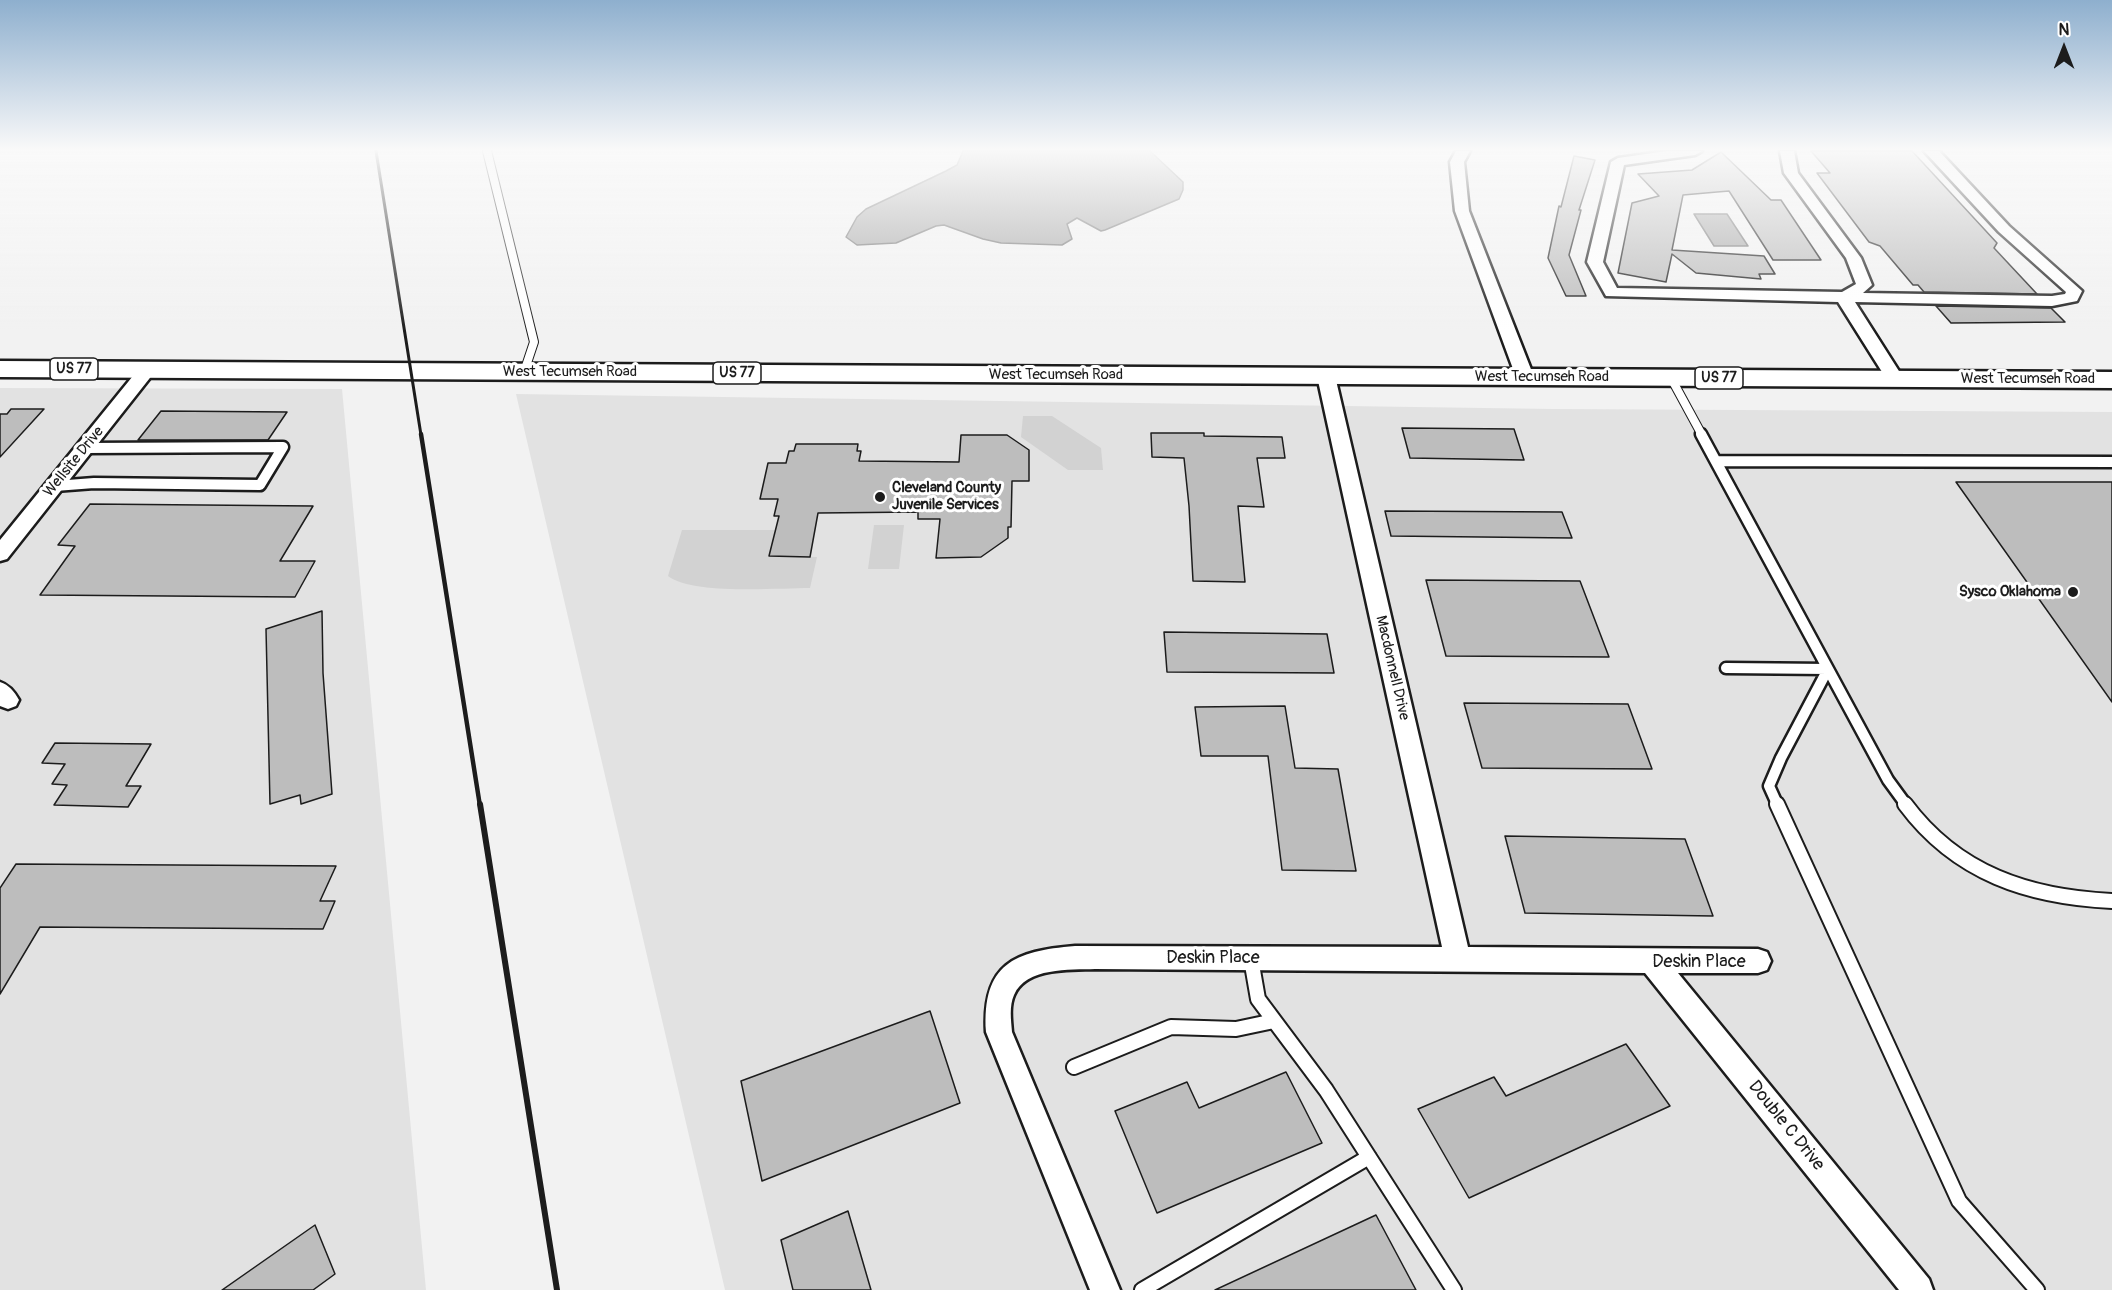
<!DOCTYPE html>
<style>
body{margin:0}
#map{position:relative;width:2112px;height:1290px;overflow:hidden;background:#f2f2f2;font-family:Pangolin,sans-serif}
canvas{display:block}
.north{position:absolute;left:2034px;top:18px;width:60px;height:60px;-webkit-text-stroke:4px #fff;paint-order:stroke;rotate:0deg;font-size:16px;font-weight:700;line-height:24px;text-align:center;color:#1c1c1c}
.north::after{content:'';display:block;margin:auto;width:21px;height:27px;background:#1c1c1c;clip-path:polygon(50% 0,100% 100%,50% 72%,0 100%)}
</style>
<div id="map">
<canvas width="2112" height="1290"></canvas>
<div class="north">N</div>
</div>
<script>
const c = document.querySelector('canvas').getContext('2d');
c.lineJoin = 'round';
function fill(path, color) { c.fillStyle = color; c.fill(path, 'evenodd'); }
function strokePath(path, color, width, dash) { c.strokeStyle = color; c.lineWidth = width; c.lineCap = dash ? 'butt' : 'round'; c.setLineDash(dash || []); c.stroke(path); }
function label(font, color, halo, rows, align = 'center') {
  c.font = font + ' Pangolin,sans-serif'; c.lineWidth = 6; c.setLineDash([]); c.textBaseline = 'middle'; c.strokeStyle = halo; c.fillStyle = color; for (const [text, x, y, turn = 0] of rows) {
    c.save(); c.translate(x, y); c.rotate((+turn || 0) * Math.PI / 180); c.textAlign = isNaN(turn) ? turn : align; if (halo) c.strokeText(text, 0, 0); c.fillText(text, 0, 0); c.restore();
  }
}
fill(new Path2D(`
 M0,388l342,1 84,901h-426z
 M516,394l1037,15 559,3v878h-1387z`), '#e2e2e2');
fill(new Path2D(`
 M1023,416h29l49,32 2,22h-35l-47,-33z
 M874,525h30l-5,44h-31z
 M682,530h93l-5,26 47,1 -7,31c-34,0 -117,7 -142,-12z`), '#d2d2d2');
const water = new Path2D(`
 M963,151h187l33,31v8l-4,9 -74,31 -4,1 -24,-13 -10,6 5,15 -10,6 -61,-2 -18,-4 -39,-14 -8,1 -40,17 -39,2 -11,-8 11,-20 9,-8 80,-38 11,-6z
 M1694,214h33l21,32h-34z`);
fill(water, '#a8a8a8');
strokePath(water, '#707070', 1.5);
const building = new Path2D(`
 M1811,151h101l85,92 -3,5 43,46 -113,-2 -6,-7h-5l-33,-39 -11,-4 -52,-69h13z
 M1721,152l50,48h10l40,60h-48l-44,-69 -12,1 -34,3 -11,55 92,6 11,18h-16l2,5 -65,-6 -24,-19 -6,28 -48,-9 14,-70 27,-7 -21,-22 54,-4z
 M1574,156l21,4 -16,50h2l-12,45 17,41h-20l-18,-38 11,-52 2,1z
 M1936,306l115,2 14,14 -114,1z
 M11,409h33l-44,48v-43h7z
 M161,411l126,1 -19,28h-130z
 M1402,428l112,1 10,31 -114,-2z
 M1151,433h53v3l78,1 3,21h-28l7,49 -26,-1 7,76 -52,-1 -4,-75 -5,-48 -32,-1z
 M961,435h46l22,15v31h-17l-1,46h-3v11l-27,19 -45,1 4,-39h-22v-7l-100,1 -8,44 -41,-1 10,-40h-5l4,-17h-18l8,-36h18l3,-12h5l2,-7h62l-1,7h4l-2,10 100,1z
 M1956,482h156v220z
 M90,504l223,2 -33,55h35l-20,36 -255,-2 35,-49 -17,-1z
 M1385,511l177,1 10,26 -181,-2z
 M1426,580l154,1 29,76 -163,-1z
 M322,611l1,62 9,121 -31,10 -1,-9 -30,9 -4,-175z
 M1164,632l163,2 7,39 -167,-1z
 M1464,703l164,1 24,65 -170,-1z
 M1285,706l10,62 43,1 18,102 -74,-1 -14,-114h-67l-6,-49z
 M55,743l96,1 -25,42h15l-13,21 -74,-2 13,-20 -15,-1 13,-20 -23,-1z
 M1505,836l180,3 28,77 -188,-3z
 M16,864l320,2 -16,35h15l-12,28 -283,-2 -40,67v-106z
 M930,1011l30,92 -198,78 -21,-100z
 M1626,1044l44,62 -201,92 -51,-89 76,-32 12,19z
 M1286,1072l36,71 -165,70 -42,-102 72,-29 12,26z
 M848,1211l23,79h-78l-12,-50z
 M1376,1215l40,75h-201z
 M315,1225l20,49 -22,16h-91z`);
fill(building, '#bdbdbd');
strokePath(building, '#1c1c1c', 1.5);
const laneFar2 = new Path2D(`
 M487,151l47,191 -10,30
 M1671,378l31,57`);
const laneFar1 = new Path2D(`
 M1701,434l187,346 19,26
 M1716,461l396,1
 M55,486l39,-3 166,2 23,-38 -198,1
 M1726,668l102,1 -47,89 -12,28 9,20`);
const lane = new Path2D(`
 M1777,804l182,397 78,89
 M1905,804c52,70 124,93 207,97
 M1251,959l7,40 68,91 128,200
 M1074,1067l97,-40 65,2 38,-8
 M1142,1290l227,-133`);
const street = new Path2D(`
 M1456,151h14l-6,11 5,49 65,166 -3,4h-12l-3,-4 -61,-166 -5,-49z
 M1667,151h35l-7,4 -71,10 -21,97 14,26 225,4 14,-8 -10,-26 -62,-85 -4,-22h14l4,22 63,85 11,27 -9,8 189,3 13,-2 1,-2 -67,-60 -75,-81h15l70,75 73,65 -5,10 -25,5 -197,-4 49,77 -3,4h-12l-51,-81 -232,-6 -19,-34 24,-100 7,-4z
 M147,365l6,1 2,4 -2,4 -146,185 -7,2v-21l141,-174z
 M1326,371l6,1 3,4 133,571 290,2 9,3 4,9 -4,9 -9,3h-80l251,306 4,11h-34l-254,-317 -550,-4c-25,1 -69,-2 -81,26 -5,11 -3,25 -2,37l108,258h-30l-104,-258c-4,-68 28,-81 89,-86l367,1 -125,-571 3,-4z
 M0,682c9,3 14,9 19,18l-3,6 -8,3 -8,-3z`);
const primary = new Path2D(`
 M0,361l2112,11v16l-2112,-11z`);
strokePath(laneFar2, '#1c1c1c', 10);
strokePath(laneFar1, '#1c1c1c', 15);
strokePath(lane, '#1c1c1c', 18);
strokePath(street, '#1c1c1c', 5);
strokePath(primary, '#1c1c1c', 5);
strokePath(laneFar2, '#fff', 8);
strokePath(laneFar1, '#fff', 10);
strokePath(lane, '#fff', 14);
fill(street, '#fff');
fill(primary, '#fff');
strokePath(new Path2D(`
 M376,151l45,284`), '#1c1c1c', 3);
strokePath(new Path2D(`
 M421,434l59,372`), '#1c1c1c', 4.5);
strokePath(new Path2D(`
 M480,804l77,486`), '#1c1c1c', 6);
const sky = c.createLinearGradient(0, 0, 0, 332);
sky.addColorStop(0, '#8eafce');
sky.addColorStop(0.45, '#f9f9f9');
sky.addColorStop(1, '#f9f9f900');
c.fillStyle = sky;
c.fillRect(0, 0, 2112, 332);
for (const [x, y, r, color] of [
 [880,497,6,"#1c1c1c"],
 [2073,592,6,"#1c1c1c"]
]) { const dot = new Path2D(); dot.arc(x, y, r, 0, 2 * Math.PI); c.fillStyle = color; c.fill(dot); strokePath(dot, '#fff', 2); }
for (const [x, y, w] of [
 [74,369,48],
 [737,373,48],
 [1719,378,48]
]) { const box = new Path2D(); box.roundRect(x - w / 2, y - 11, w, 22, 4.5); c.fillStyle = '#fff'; c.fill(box); strokePath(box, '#1c1c1c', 1.5); }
label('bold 14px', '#1c1c1c', null, [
 ["US 77",74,369],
 ["US 77",737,373],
 ["US 77",1719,378]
]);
label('15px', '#1c1c1c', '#fff', [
 ["West Tecumseh Road",570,372],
 ["West Tecumseh Road",1056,375],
 ["West Tecumseh Road",1542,377],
 ["West Tecumseh Road",2028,379],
 ["Wellsite Drive",74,462,-51],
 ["Macdonnell Drive",1392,668,77]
]);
label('bold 15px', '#1c1c1c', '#fff', [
 ["Cleveland County",892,488],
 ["Juvenile Services",892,505],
 ["Sysco Oklahoma",2061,592,"right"]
], 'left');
label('18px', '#1c1c1c', '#fff', [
 ["Deskin Place",1213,958],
 ["Deskin Place",1699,962],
 ["Double C Drive",1786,1126,51]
]);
</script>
